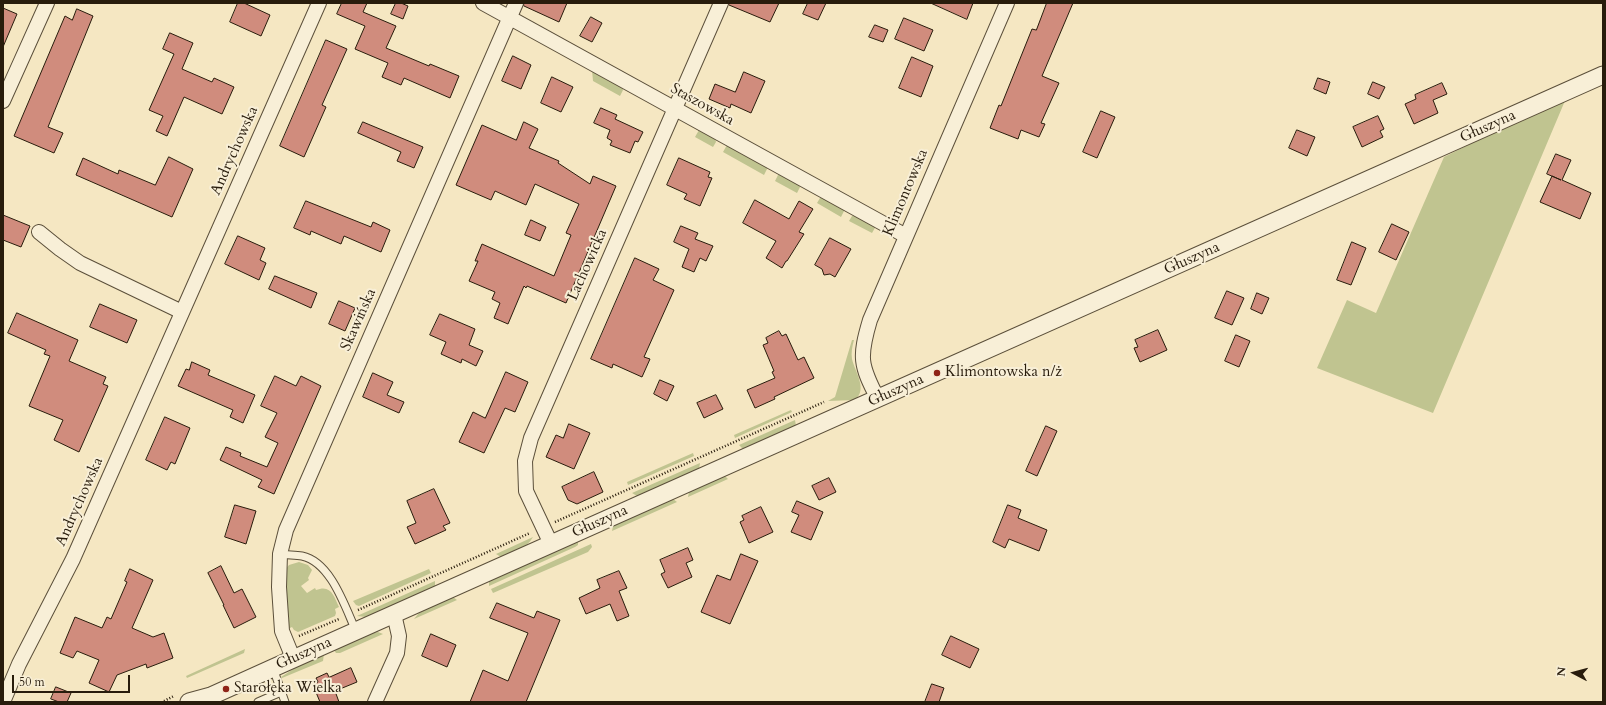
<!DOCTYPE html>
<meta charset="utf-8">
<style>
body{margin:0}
#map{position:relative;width:1606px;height:705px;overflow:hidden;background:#f5e7c2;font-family:Cardo,serif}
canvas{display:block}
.frame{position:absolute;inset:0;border:4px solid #281c0c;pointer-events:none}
.north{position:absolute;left:1554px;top:653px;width:40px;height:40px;-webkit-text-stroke:3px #f8efd7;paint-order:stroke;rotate:276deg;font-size:11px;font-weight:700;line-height:16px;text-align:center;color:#281c0c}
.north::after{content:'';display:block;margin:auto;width:14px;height:18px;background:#281c0c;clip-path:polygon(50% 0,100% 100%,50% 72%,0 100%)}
.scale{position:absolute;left:12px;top:675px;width:118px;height:18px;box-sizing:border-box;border:2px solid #281c0c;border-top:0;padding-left:5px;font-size:12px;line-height:14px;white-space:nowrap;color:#281c0c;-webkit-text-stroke:3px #f8efd7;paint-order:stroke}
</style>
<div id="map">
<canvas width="1606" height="705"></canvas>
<div class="frame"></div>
<div class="north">N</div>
<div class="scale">50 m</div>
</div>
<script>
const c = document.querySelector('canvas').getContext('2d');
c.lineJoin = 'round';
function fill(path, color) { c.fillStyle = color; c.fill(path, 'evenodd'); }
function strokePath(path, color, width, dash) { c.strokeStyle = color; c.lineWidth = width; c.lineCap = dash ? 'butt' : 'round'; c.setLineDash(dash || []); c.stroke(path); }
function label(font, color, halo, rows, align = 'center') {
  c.font = font + ' Cardo,serif'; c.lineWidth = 4; c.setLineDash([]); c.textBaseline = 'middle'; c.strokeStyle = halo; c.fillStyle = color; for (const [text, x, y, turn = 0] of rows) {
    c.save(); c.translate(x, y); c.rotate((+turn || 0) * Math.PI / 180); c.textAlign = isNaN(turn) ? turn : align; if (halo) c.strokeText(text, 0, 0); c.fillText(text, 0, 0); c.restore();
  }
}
fill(new Path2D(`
 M592,70l30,17 1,3 -3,6 -27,-15z
 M1567,96l-134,317 -116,-45 30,-68 29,13 68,-156z
 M699,130l16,8 1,4 -3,5 -18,-10z
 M727,145l41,22 -4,8 -41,-23z
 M781,174l18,11 1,2 -3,6 -22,-12 3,-6z
 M822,197l21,11 1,3 -3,6 -24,-14 3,-5z
 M855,215l21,11 -4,7 -23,-12 3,-5z
 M852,340h2c-2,7 -3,13 -2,19 3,13 16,30 3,41l-27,1 7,-4z
 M791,410l1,2 -57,26 -1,-3z
 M795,420l1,6 -53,23 -4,-4z
 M693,453l1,3 -66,29 -1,-3z
 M700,463l-1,6 -62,27 -5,-3z
 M725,476l3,3 -40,18 1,-5z
 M673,499l4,3 -65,29 1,-5z
 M533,537c-6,12 -21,15 -32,20l-5,-3z
 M578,541v4l-3,2 -86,39v-5z
 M591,544l1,3 -4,5 -95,41 -2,-4z
 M299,562l9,3 4,5 -4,8 1,2 -8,6 6,7 8,-5 1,2c15,-6 18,6 23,17l-4,2 1,4 -1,3 -37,16 -4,-2 -2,-3 -4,2 -4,-58 5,-6z
 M429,569l2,4 -72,33 -3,-1 -3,-4z
 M435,581v6l-69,30 -9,-1z
 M453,597l4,3 -43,19 5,-6z
 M378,632l5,2 -43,19h-4l-2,-3 38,-17z
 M245,649l-1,4 -57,25 -1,-2z
 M324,654l-1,7 -41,17 -1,-1 14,-9z`), '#c0c490');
const building = new Path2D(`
 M238,3h6l26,12 -9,21 -31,-14z
 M342,3h25l-4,9 33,14 -10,22 43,18 1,-2 29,12 -9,22 -46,-20 -3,7 -19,-8 6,-14 -33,-14 10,-23 -28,-12z
 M396,3h5l7,3 -5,13 -12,-5z
 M524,3h43l-8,19 -35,-16z
 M729,3h50l-9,19 -41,-17z
 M808,3h18l-8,17 -15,-6z
 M931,3h42l-6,16z
 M1047,3h26l-31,73 17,7 -18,40 4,1 -6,13 -18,-7 -3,9 -28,-11 9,-23 2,1 31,-77 4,1z
 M3,8l14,6 -14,33z
 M77,9l16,7 -45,111 15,6 -9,20 -40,-17 51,-120 7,4z
 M591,17l11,6 -10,19 -12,-6z
 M904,18l29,12 -9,21 -29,-12z
 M875,25l13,5 -5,12 -14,-5z
 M170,33l23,10 -11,26 30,13 2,-4 20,9 -12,27 -38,-17 -17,39 -11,-5 7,-15 -14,-6 25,-56 -11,-5z
 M326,40l21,9 -25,56 4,2 -22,50 -24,-11z
 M513,56l18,9 -10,24 -19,-8z
 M912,57l21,9 -12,31 -22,-9z
 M744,72l21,9 -14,32 -20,-9 -1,4 -21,-9 6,-15 20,8z
 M552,77l21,10 -12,25 -20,-9z
 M1318,78l12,4 -4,12 -12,-5z
 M1373,82l12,5 -6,12 -11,-5z
 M1442,83l5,11 -14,6 5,13 -24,11 -9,-20 11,-5 -1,-4z
 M601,108l16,7 -2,4 28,13 -5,10 -3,-1 -5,12 -20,-8 2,-4 -5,-3 3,-8 -16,-7z
 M1101,111l14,6 -18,41 -14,-6z
 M1378,116l6,13 -4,2 3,6 -21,10 -9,-20z
 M363,122l60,25 -9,21 -17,-7 4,-9 -43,-19z
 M524,122l14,7 -9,19 30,13 -1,2 32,21 3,-8 23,10 -50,117 -39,-17 -1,2 -2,-2 -16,38 -14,-6 6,-15 -8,-4 3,-7 -26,-11 9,-20h-3l7,-17 72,32 17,-41 -5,-2 13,-29 -44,-20 -9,21 -31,-14 -4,9 -35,-15 26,-60 34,15z
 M1297,130l18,7 -8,19 -18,-8z
 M1556,154l15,6 -9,20 29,13 -11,26 -40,-17 12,-26 9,4 -14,-6z
 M169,157l24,12 -21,48 -96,-42 7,-17 35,16 1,-4 36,15z
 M679,158l31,14 -2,5 4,1 -12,28 -16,-7 3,-5 -20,-9z
 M755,200l34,19 10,-18 14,8 -14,23 5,2 -17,27h-1l-4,7 -16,-10 10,-17 -33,-18z
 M306,201l65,26 2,-5 17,8 -9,22 -37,-16 -3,8 -30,-13 -1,4 -16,-7z
 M3,215l27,11 -9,21 -18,-7z
 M531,220l15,7 -6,14 -15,-6z
 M1392,224l17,8 -13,28 -17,-8z
 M681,226l17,7 -3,6 18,7 -7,15 -6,-3 -6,14 -12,-5 7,-18 -15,-7z
 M238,236l27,12 -5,12 6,3 -7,17 -34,-16z
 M830,238l21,11 -16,28 -5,-3 -6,1 -2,-6 -7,-4z
 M1352,242l14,6 -15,37 -14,-5z
 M635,258l24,11 -6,11 21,10 -30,67 6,2 -8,18 -29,-13 -1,4 -21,-9z
 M275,276l42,17 -6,15 -42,-19z
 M1227,291l17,7 -12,27 -17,-7z
 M1257,293l12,5 -7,16 -11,-5z
 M339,301l16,7 -10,23 -16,-7z
 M100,304l37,16 -10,23 -37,-16z
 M17,313l61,27 -9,21 37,16 -3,7 5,2 -29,66 -25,-12 9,-20 -34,-14 21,-50 -6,-2 2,-4 -38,-17z
 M440,314l35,15 -6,16 14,6 -7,15 -14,-7 -1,4 -20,-9 5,-12 -16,-7z
 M1158,330l9,20 -27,12 -6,-14 4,-1 -3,-7z
 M779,331l3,5 4,-2 12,26 6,-3 10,21 -40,19 1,2 -20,9 -8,-18 28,-12 -3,-6 2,-1 -11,-26 5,-2 -2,-5z
 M1236,335l14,6 -11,26 -14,-6z
 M192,362l18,8 -2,5 47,20 -12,28 -13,-6 3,-7 -55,-24 8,-17 3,1z
 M506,372l22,10 -13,30 -10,-4 -21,45 -25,-11 14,-30 12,6z
 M373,373l20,9 -6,13 17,7 -5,11 -36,-16z
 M275,376l21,10 5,-10 20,10 -47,108 -16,-7 4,-7 -42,-20 6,-13 15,6 -1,3 27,11 11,-24 -13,-6 12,-24 -16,-7z
 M660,380l14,6 -7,15 -13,-7z
 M716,395l7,14 -19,9 -7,-15z
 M165,417l25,11 -15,36 -4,-2 -4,8 -21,-10z
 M569,424l21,9 -16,36 -28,-12 10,-22 7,3z
 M1046,426l11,5 -20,45 -11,-5z
 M594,472l9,20 -26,12 -9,-4 -6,-13z
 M829,478l7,14 -17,8 -7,-14z
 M434,489l16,34 -7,3 3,4 -31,14 -8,-17 9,-4 -9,-22z
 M797,501l26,11 -12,28 -20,-8 8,-17 -7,-3z
 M235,505l21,6 -10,33 -21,-7z
 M1008,505l13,5 -3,8 29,12 -8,21 -30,-12 -4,9 -12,-6z
 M761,507l12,25 -24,11 -9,-21 4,-2 -2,-4z
 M688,548l5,12 -7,3 6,14 -24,11 -7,-14 4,-2 -5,-12z
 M741,554l17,7 -28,63 -29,-12 16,-37 13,5z
 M221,566l13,27 8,-4 14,28 -22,11 -11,-23h1l-16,-32z
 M130,569l23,11 -21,48 21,9 11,-4 9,25 -26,10 -1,-4 -29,11 -8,17 -20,-9 10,-23 -22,-9 -4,7 -13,-5 15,-36 27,11 5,-11 4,2 16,-37 -2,-1z
 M619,571l8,17 -8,3 10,25 -12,5 -7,-17 -24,10 -7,-16 21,-10 -3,-8z
 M497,603l37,15 3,-7 23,9 -34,82h-56l13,-32 25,11 20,-48 -38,-15z
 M431,634l25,11 -9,22 -25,-11z
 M951,636l28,13 -9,19 -28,-13z
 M351,668l6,14 -22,9 4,11h-19l-7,-17 5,-3 -2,-4 11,-5 2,4z
 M932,684l12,4 -5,14h-14z
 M56,687l15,6 -4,9h-8l-8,-3z`);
fill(building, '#d08c7d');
strokePath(building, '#281c0c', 1);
const service = new Path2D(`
 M280,554c7,1 15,1 22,2 29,6 43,51 54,75
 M273,668l12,34
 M258,702l23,-10`);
const minor = new Path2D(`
 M483,3l423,233
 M3,101l44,-98
 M39,232l21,17 20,14 102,49
 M878,399c-18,-34 -19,-42 -8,-79l137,-317
 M551,544l-25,-53 -1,-30 6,-23 190,-435
 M293,658l-11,-27 -3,-44 1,-33 6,-24 230,-527
 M3,702l16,-38 54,-105 246,-556
 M375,702l22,-49 2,-17 -5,-22`);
const tertiary = new Path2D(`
 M189,702l22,-6 62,-28 1330,-593`);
strokePath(service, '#5b4f3a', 9);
strokePath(minor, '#5b4f3a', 16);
strokePath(tertiary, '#5b4f3a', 19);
strokePath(new Path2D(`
 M555,522l269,-120
 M358,610l172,-77
 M299,636l40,-17
 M164,701l10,-5`), '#281c0c', 2.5, [1, 2]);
strokePath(service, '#f8efd7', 7);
strokePath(minor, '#f8efd7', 14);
strokePath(tertiary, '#f8efd7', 17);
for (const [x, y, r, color] of [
 [937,373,4,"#8f2418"],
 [226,689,4,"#8f2418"]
]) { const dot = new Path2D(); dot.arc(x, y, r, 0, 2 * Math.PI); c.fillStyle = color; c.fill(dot); strokePath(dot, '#f8efd7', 1.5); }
label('15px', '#281c0c', '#f8efd7', [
 ["Staszowska",702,105,29],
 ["Głuszyna",1488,127,-24],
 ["Andrychowska",235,151,-66],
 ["Klimontowska",906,193,-67],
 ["Głuszyna",1192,259,-24],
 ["Lachowicka",588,265,-66],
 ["Skawińska",359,320,-66],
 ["Głuszyna",896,391,-24],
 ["Andrychowska",80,502,-66],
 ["Głuszyna",600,522,-24],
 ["Głuszyna",304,654,-24]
]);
label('15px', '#281c0c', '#f8efd7', [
 ["Klimontowska n/ż",945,373],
 ["Starołęka Wielka",234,689]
], 'left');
</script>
